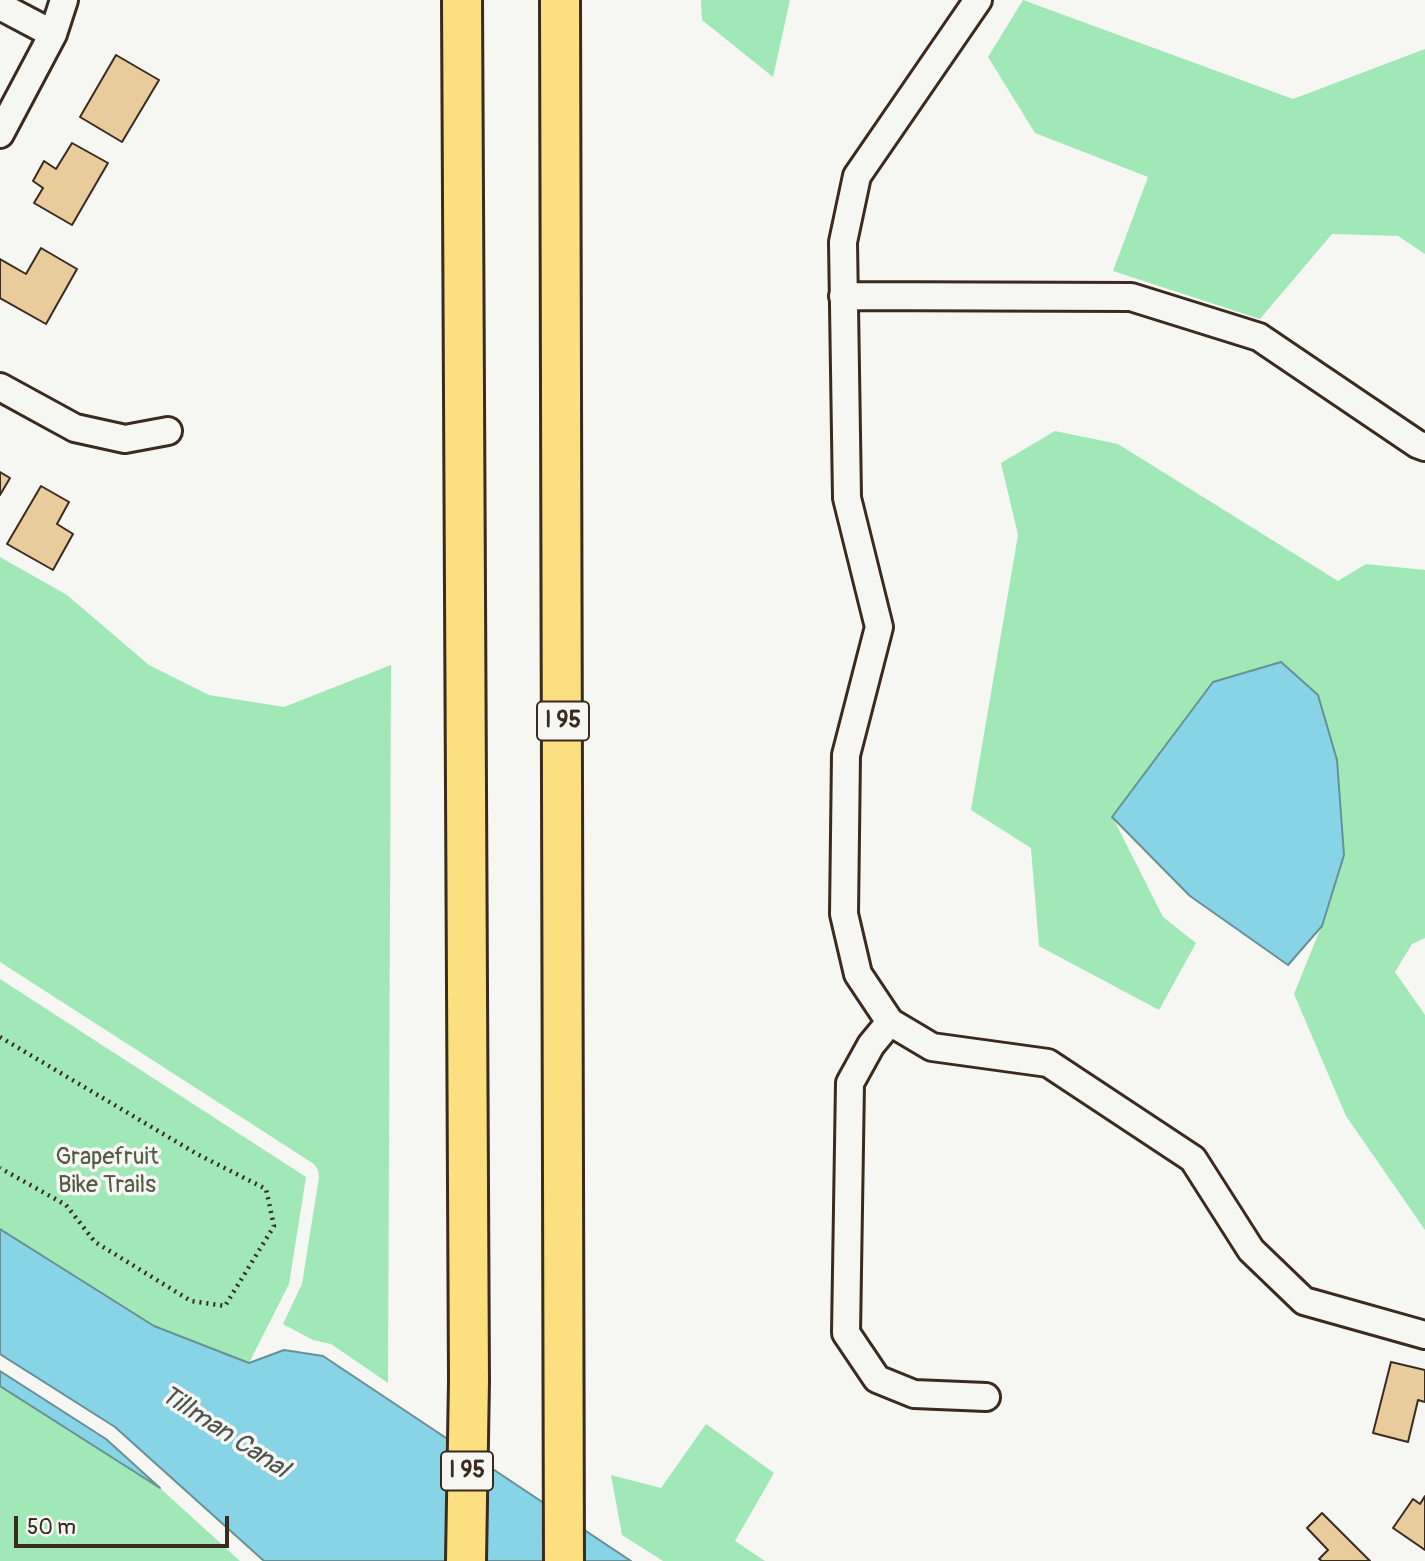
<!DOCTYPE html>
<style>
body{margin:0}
#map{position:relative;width:1425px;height:1561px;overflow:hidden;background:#f6f6f2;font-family:Pangolin,sans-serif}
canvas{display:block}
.scale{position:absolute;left:14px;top:1516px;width:215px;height:32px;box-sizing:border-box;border:4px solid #3b2a1e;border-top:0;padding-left:9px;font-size:21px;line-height:24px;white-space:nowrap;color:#3b2a1e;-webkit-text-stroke:5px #f6f6f2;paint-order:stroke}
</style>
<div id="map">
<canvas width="1425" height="1561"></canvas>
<div class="scale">50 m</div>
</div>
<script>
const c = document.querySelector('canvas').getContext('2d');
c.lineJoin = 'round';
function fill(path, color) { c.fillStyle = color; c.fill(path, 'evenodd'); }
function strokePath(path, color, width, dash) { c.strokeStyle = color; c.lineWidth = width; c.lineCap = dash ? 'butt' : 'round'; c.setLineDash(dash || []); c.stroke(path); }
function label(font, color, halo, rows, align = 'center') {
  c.font = font + ' Pangolin,sans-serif'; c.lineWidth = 7; c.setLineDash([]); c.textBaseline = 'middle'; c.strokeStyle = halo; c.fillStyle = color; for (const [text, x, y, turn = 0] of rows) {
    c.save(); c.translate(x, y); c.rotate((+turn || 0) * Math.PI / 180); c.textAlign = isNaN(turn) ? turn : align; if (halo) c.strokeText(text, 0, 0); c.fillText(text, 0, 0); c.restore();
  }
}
fill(new Path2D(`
 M701,0h89l-17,77 -71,-57z
 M1023,0l270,99 132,-50v205l-27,-18 -66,-2 -72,85 -147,-48 35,-94 -113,-44 -47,-76z
 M1055,431l63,13 220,137 28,-17 59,6v368l-13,6 -17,28 30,43v215l-79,-114 -52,-122 32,-79 18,-60 -7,-95 -19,-65 -37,-33 -169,154 51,101 33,26 -37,67 -120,-64 -8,-98 -60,-38 47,-275 -17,-72z
 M0,557l67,38 82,70 60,30 75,12 107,-42 -3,718 -57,-39 -18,-4 -30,-16 19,-40 17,-107 -1,-7 -4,-6 -314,-202z
 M0,979l306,198 -17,107 -40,79 -95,-37 -154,-97z
 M0,1386l160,102 80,73h-240z
 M706,1424l68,49 -39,68 30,20h-102l-41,-26 -11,-60 50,13z`), '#a0e8b6');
const water = new Path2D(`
 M1281,662l37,33 19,65 7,95 -22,71 -34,39 -98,-69 -78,-79 101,-135z
 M0,1229l154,97 95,37 35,-13 39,6 308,205h-367l-149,-134 -115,-73z
 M0,1371l106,68 54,49 -160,-102z`);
fill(water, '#86d4e5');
strokePath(water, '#689095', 2);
const building = new Path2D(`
 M116,55l43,25 -37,62 -42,-25z
 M72,143l36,20 -36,62 -38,-22 9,-15 -10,-7 11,-20 12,8z
 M41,248l36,21 -31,55 -46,-26v-39l26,15z
 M0,472l10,6 -10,17z
 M41,486l28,16 -12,22 16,10 -20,36 -46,-26z
 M1391,1362l34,8v32l-7,-2 -10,42 -35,-9z
 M1425,1496v54l-32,-22 20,-29 7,5z
 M1322,1513l48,48h-48l-3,-2 9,-9 -21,-22z`);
fill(building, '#e8cc9c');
strokePath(building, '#3b2a1e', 2);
const minor = new Path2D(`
 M978,0l-121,176 -14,66 4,256 32,129 -33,128 -2,159 14,60 32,48 42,25 116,16 145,96 58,91 53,51 121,34
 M0,6l53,28
 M0,134l53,-100 11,-34
 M843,296l288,1 128,40 158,107 8,3
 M0,387l75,41 50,11 43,-8
 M890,1022l-19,23 -21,38 -4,250 31,46 37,15 72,3`);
const motorway = new Path2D(`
 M462,0l7,1380 -3,181
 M560,0l4,1561`);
strokePath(minor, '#3b2a1e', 32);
strokePath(motorway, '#3b2a1e', 44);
strokePath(new Path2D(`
 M0,1037l197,117 69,35 8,37 -49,80 -34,-5 -96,-59 -29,-37 -66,-37`), '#3b2a1e', 4.5, [2, 5]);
strokePath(minor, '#f6f6f2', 26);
strokePath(motorway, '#fce080', 38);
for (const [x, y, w] of [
 [563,721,52],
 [467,1471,52]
]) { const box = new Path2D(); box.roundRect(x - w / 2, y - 19.5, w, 39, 5); c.fillStyle = '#f6f6f2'; c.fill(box); strokePath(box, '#3b2a1e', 2); }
label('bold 23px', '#3b2a1e', null, [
 ["I 95",563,721],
 ["I 95",467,1471]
]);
label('24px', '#545a44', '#f6f6f2', [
 ["Grapefruit",107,1158],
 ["Bike Trails",107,1186]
]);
label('italic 26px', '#4e5450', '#f6f6f2', [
 ["Tillman Canal",224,1433,33]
]);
</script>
